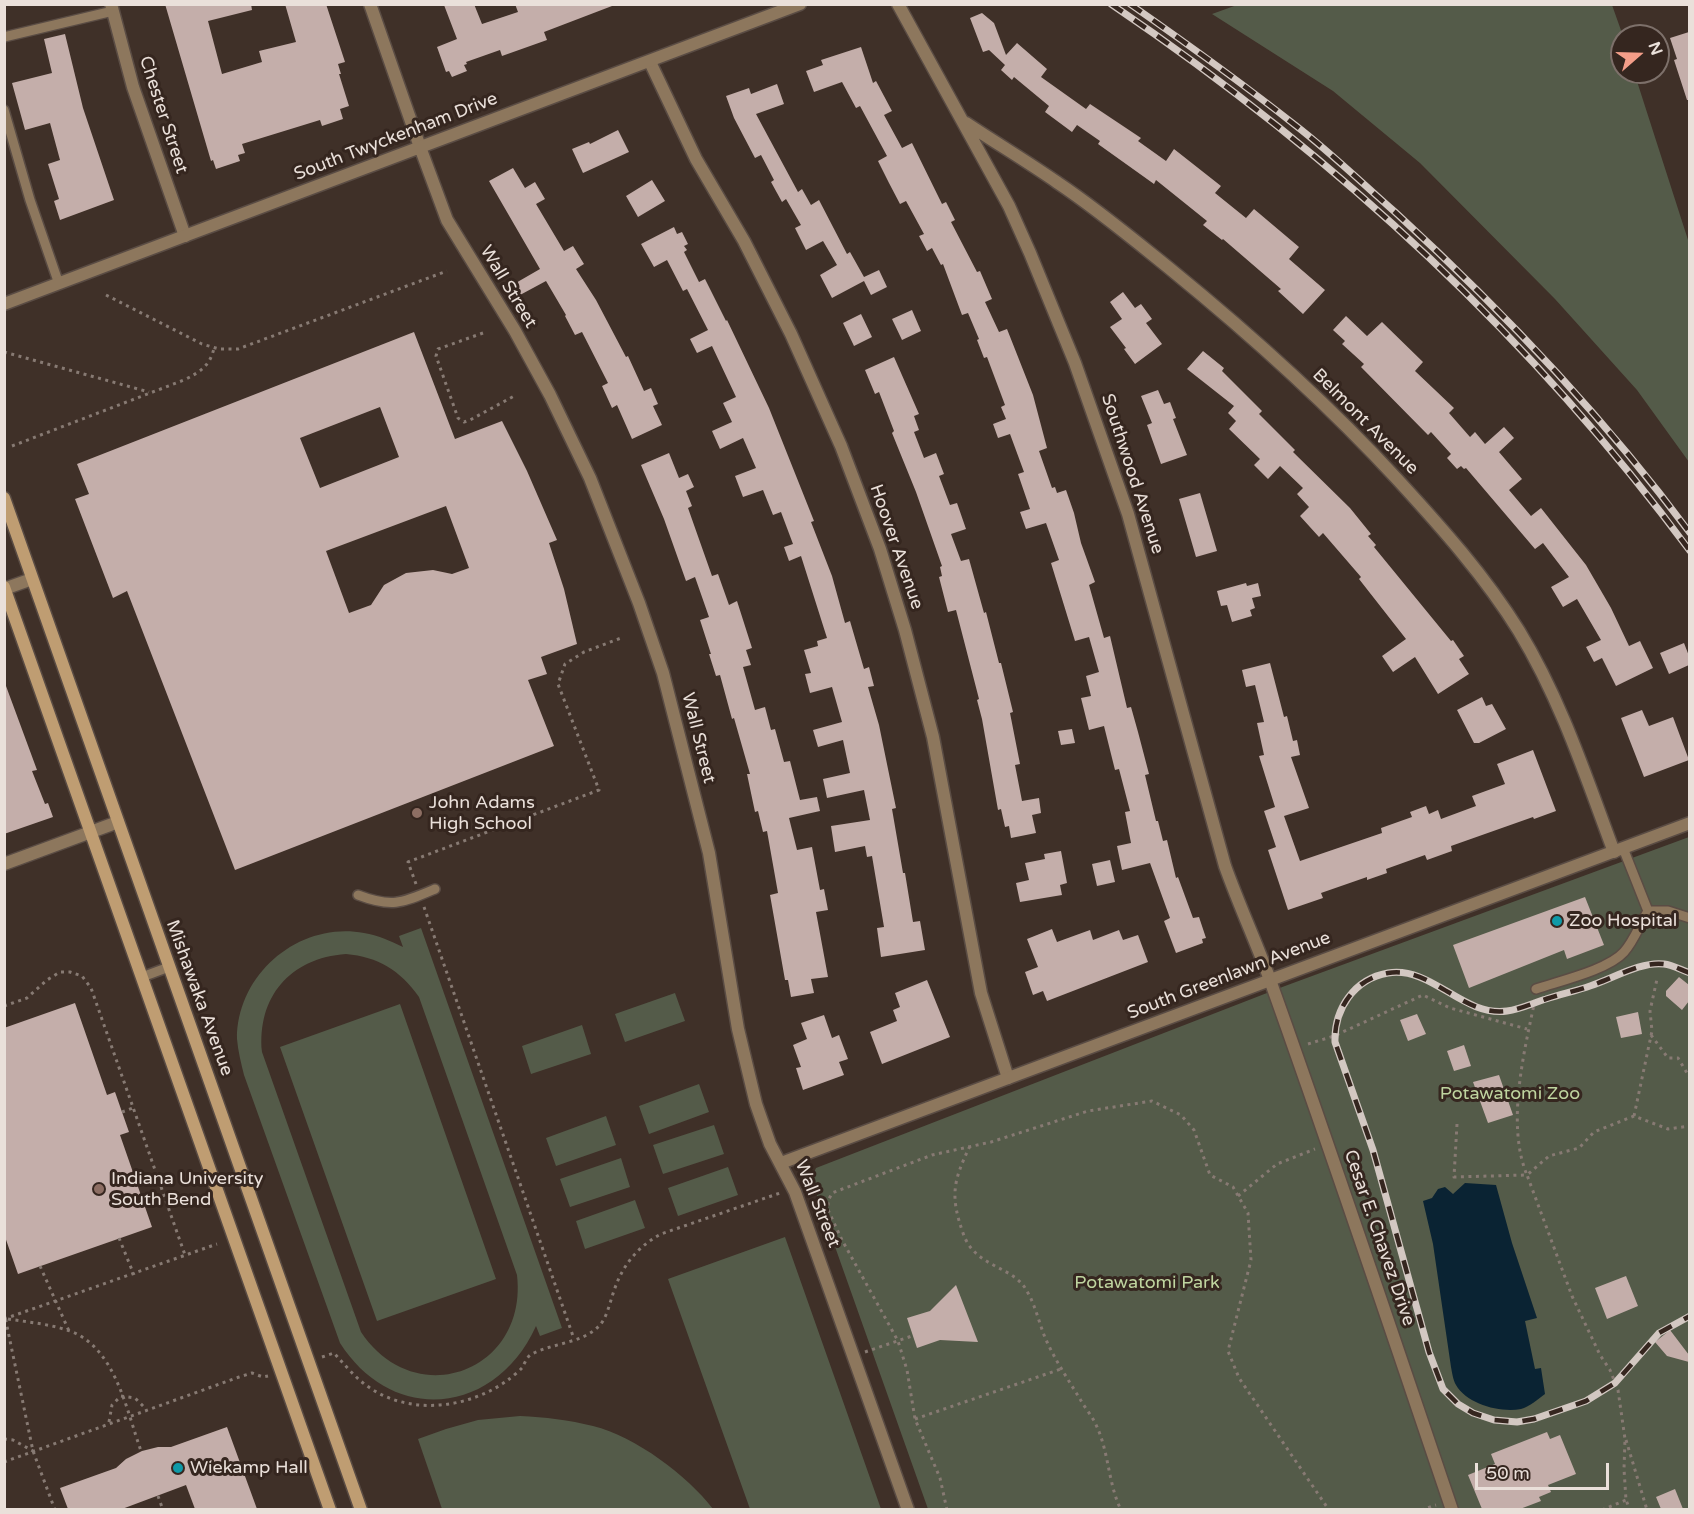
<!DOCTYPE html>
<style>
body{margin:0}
#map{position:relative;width:1694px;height:1514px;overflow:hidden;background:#3f3028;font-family:"Varela Round",sans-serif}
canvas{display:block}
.frame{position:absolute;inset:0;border:6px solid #eae0da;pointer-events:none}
.north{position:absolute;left:1610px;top:24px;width:60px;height:60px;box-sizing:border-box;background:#35261f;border:2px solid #7d706a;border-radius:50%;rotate:70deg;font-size:16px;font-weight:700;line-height:24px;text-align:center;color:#eae0da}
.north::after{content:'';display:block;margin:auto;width:21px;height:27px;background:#f49e89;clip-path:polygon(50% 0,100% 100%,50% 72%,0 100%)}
.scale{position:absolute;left:1475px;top:1463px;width:134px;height:27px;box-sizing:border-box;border:3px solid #eae0da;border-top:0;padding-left:8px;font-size:18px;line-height:21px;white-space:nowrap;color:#eae0da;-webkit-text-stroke:4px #35261f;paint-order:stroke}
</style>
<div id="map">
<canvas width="1694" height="1514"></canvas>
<div class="frame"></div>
<div class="north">N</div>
<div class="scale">50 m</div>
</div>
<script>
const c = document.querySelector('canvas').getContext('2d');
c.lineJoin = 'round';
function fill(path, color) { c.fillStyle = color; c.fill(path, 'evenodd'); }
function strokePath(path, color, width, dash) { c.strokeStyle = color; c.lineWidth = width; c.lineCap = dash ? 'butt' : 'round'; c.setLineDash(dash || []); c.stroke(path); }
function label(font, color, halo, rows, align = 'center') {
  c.font = font + ' "Varela Round",sans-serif'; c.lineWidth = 6; c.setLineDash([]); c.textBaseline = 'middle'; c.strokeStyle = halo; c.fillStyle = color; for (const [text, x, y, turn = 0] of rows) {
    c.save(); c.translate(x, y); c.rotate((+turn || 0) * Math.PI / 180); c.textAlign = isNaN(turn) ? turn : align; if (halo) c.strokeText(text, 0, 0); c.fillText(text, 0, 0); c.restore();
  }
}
fill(new Path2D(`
 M1237,5h375l11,31 -1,36h12l55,171v219l-52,-72 -82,-91 -135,-136 -87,-72 -121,-77z
 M1689,837v672h-761l-117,-330 5,-11 469,-182z
 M421,928l141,400 -22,8 -4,-10c-40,89 -143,100 -196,17l-96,-268c-3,-12 -6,-24 -7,-36 0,-66 63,-118 127,-106 14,2 26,8 39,14l-4,-11zM346,954c32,3 54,16 73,43l98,278c11,97 -102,138 -156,57l-99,-280c-5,-55 28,-94 84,-98z
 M675,993l10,28 -60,21 -10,-28z
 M400,1004l96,275 -119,42 -97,-274z
 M582,1025l9,29 -60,20 -9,-28z
 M699,1084l10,28 -60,22 -10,-28z
 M606,1116l10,29 -60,21 -10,-28z
 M714,1125l10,29 -61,20 -10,-29z
 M621,1158l9,29 -60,20 -10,-28z
 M728,1167l10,28 -60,21 -10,-28z
 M635,1200l10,28 -60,21 -9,-28z
 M785,1237l96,272h-131l-82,-230z
 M520,1416c25,1 49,4 73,10 43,11 94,49 120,83h-271l-24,-70 28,-10 32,-9z`), '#545b49');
fill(new Path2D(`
 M1465,1183l31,2 16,58 25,75 -12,3 10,48 6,-1 4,26c-7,5 -16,13 -24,15 -21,4 -54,-5 -65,-24 -3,-5 -4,-13 -5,-18l-18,-123 -10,-43 9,-3 6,-9 7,-2 8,7z`), '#0a2333');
fill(new Path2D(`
 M165,4h86l1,6 -44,11 14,53 40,-12 -3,-11 37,-9 -11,-38h41l19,58 -7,2 3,10h-2l10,32 -9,3 3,10 -21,7 -2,-6 -78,24 3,9 -7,2 2,6 -24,8 -3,-9 -2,1z
 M474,4l8,20 36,-12 -3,-8 97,2 -68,26 3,8 -45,16 -2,-6 -34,12 1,2 -3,1 3,6 -15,6 -3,-6 -3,1 -9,-25 20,-8 -13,-34z
 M982,13l12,10 12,32 11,-12 30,26 -6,8 45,32 4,-5 51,34 -3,3 28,20 8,-12 47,37 -6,7 31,25 8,-9 45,38 -10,12 36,31 -22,24 -25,-23 3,-2 -58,-50 -1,1 -19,-15 4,-4 -51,-41 -2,4 -56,-40 2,-3 -23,-16 -5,7 -27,-20 4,-6 -35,-29 -2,3 -11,-10 4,-5 -16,-15 -6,2 -13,-34z
 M1689,32v68h-2l-13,-40 3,-1 -7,-21z
 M65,34l18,74 31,92 -54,20 -6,-19 5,-2 -11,-35 12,-4 -10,-37 -25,7 -13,-47 40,-10 -8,-34z
 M861,47l12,36 3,-2 16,30 -8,4 18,33 10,-5 30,61 4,-2 9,18 -4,2 26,50 3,-1 12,28 -7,3 14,30 8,-3 26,66 14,53 -8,3 13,37 3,-1 2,6 9,-3 8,23 7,30 14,39 -6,3 15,53 6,-2 17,72 4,-1 7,25 11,42 -4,1 11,46h2l5,20 4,-1 9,38 2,-1 15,41 6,-1 7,21 -4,1 1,4 -27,10 -12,-32 6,-3 -20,-55 -28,7 -5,-24 14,-3 -6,-31 5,-1 -11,-42 -4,1 -11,-44 -15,4 -8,-32 10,-2 -5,-20 13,-4 -10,-35 -14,4 -24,-78 8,-3 -13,-37 -20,6 -6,-17 10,-3 -12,-35 6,-2 -14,-38 -12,4 -5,-14 13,-5 -5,-12 4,-2 -18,-48 -3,1 -7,-18 2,-1 -11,-26 -6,2 -19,-51 -2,1 -9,-17 -5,3 -8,-15 5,-2 -18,-33 -6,3 -11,-21 -11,-22 9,-5 -27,-50 -4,2 -14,-26 -28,10 -8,-21 17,-6 -2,-5z
 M777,84l7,20 -28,10 42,78 4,-3 9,16 8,-5 28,54 3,-2 14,25 15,-7 8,17 -16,8 -7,-14 -32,17 -12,-23 17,-10 -14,-24 -17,9 -11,-22 6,-3 -15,-26 -4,3 -11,-20 3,-2 -13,-25 -6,3 -21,-40 -8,-22 23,-8 2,6z
 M618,130l11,22 -46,21 -11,-24 17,-7 1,2z
 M513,168l12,20 10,-6 10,17 -9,5 28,47 9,-5 11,18 -8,5 20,31 30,57 2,-1 16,35 7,-3 7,16 -5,2 9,19 -30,14 -15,-34 -5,3 -10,-22 6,-3 -26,-51 -7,3 -10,-19 1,-1 -20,-34 -26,14 -6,-11 26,-15 -51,-88z
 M652,180l13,21 -27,16 -12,-21z
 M674,227l3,7 5,-2 6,12 -4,2 3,4 -3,2 15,30 6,-3 21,42 1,-1 42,88 45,113 -3,1 21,54 13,47 5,-2 14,48 5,-2 5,19 -6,1 11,38 17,83 -4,1 11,64h2l8,49 7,-1 5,29 -44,7 -4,-29 7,-1 -12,-71 -5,1 -2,-11 -30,6 -4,-26 39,-6 -6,-30 -37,8 -4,-19 27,-6 -7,-33 -25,7 -5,-17 29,-8 -10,-35 -22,6 -5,-19 6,-1 -7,-23 14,-4 -1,-5 10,-3 -26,-82 -12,5 -5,-14 9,-3 -12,-32 -8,3 -10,-25 -20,7 -8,-21 21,-8 -13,-30 -23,11 -8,-18 20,-9 -9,-19 13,-6 -24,-51 -15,7 -7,-14 18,-9 -21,-41 -4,2 -16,-31 -13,7 -13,-23z
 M1123,292l12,16 6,-4 11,15 -6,4 16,21 -27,20 -11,-15 2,-1 -16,-21 12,-8 -12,-17z
 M912,310l9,21 -19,9 -10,-21z
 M861,314l11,23 -18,9 -11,-23z
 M1346,316l21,20 15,-14 41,40 -8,9 39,37 -5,5 21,24 5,-5 10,12 19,-17 10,11 -15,14 23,27 -13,11 22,26 10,-8 45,57 25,43 18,38 11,-5 13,27 -37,18 -14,-28 -8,4 -8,-15 15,-7 -24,-41 -14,8 -12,-20 18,-10 -26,-34 -8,6 -69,-81 -2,1 -3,-3 -4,3 -10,-11 4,-4 -20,-22 -3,3 -67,-68 3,-3 -22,-20 3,-3 -12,-11z
 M414,332l41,107 47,-18 25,50 30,69 -8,3 15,46 13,55 -36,13 6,17 -19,6 26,66 -319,124 -108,-279 -14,7 -38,-99 14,-5 -12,-30zM380,407l19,50 -79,31 -20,-50zM446,506l23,62 -17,6 -19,-4 -27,3 -22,12 -13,20 -22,8 -23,-62z
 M1203,351l21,17 -2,3 40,40 -3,3 36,36 -2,2 57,56 21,26 -3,2 8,9 -2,2 77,94 2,-1 11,16 -5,3 10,15 -31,20 -23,-37 -22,15 -11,-16 24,-17 -47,-60 2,-2 -38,-44 -4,4 -19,-21 9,-9 -12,-13 6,-6 -23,-22 -12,13 -14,-14 6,-6 -31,-30 7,-8 -8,-8 6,-7 -47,-37z
 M894,357l25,57 -5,2 5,14 -5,2 10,26 12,-5 8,21 -5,2 11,29 7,-2 9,26 -15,5 10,27 8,-2 15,54 2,-1 13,51h2l12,49 -3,1 10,51 -5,1 7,36 17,-3 2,15 -9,2 4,18 -25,5 -2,-12 -4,1 -4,-18 -3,1 -16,-91 -5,-19 2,-1 -23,-89 -8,2 -9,-35 3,-1 -2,-9 2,-1 -26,-74 -24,-59 2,-2 -15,-39 -4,2 -10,-24z
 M1158,390l6,14 6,-2 6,16 -3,1 14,36 -26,9 -14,-39 5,-2 -11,-27z
 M669,453l10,25 9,-4 6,13 -8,4 6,15 -4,2 24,68 6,-2 11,31 8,-4 15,47 -6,2 5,15 -8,2 12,43 10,-3 6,23 4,-1 9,33 6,-1 10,39 17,-3 3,14 -31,7 8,32 15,-3 8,43 4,-1 4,21 -12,2 12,65 -17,2 3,14 -23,4 -3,-17h-3l-15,-85 8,-2 -11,-62 -4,1 -5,-21 -3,1 -8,-38h3l-16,-56 -2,1 -12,-44 -4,1 -7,-22h2l-11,-34 9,-3 -14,-40 -9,4 -22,-62 -23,-54z
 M1200,493l17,58 -21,6 -17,-58z
 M1246,583l1,3 11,-3 3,13 -9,2 3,10 -5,2 2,6 -20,6 -5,-17 -6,1 -4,-15z
 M1684,643l5,13v9l-20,9 -9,-21z
 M1270,663l14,54 3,-1 6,25 4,-1 3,15 -9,2 18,51 -25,8 16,45 82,-28 -1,-5 31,-11 -2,-5 16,-6 3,8 9,-4 3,9 35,-13 -4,-10 33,-12 -8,-20 36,-14 23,61 -22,8 -1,-2 -82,29 1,5 -25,9 -2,-5 -39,14 1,4 -20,7v-3l-46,16 2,5 -35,12 -20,-60 8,-3 -12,-36 11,-4 -16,-51 5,-1 -7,-32 7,-1 -9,-37 -9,2 -4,-17z
 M4,686h2l31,84 -5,1 13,33 3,-1 5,14 -49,17z
 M1482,697l4,9 6,-2 14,25 -27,14h-5l-17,-33z
 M1642,710l7,16 24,-9 16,43 -45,17 -23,-59z
 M1072,729l3,14 -14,2 -3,-14z
 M1061,851l6,32 -7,2 2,10 -42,7 -4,-19 13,-3 -4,-17 20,-4 -1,-5z
 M1110,860l5,22 -18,4 -5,-22z
 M1585,897l19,48 -37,14 -3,-9 -95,38 -16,-43z
 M1052,929l5,13 33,-12 3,10 26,-10 4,10 15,-5 10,27 -101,39 -4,-10 -10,4 -8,-23 13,-5 -11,-28z
 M1679,977l10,8v16l-7,9 -16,-14v-5z
 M927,980l23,57 -68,27 -12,-32 27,-11 -4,-11 7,-3 -5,-14z
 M75,1003l32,92 8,-3 14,40 -9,3 32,92 -134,47 -14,-40v-206z
 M1638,1012l4,22 -21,4 -5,-21z
 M1417,1014l9,20 -18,7 -8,-21z
 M824,1015l8,23 7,-3 9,24 -9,3 5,13 -41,15 -7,-22 5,-1 -8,-22 14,-6 -6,-16z
 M1464,1045l7,21 -17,5 -7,-20z
 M1499,1075l14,40 -25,8 -15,-41z
 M1626,1276l12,30 -31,13 -12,-31z
 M956,1285l22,57 -38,-2 -23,8 -10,-30 23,-7z
 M1670,1330l19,25v7l-22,-6 -12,-14z
 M227,1427l30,82h-62l-9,-24 -64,24h-54l-8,-21 56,-20 10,-9 16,-8 16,-4h13z
 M1547,1432l3,7 10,-4 16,39 -28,11 3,7 -12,5 2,4 -21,8h-38l-14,-34 27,-11 -4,-10z
 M1675,1489l8,20h-22l-5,-12z`), '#c4aeaa');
const service = new Path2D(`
 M4,37l109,-26
 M4,110l26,90 29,84
 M358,895c34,13 44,8 77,-6
 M1648,911h20l22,7
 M142,977l27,-10
 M1536,989c23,-8 72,-19 88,-37 10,-11 16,-28 24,-41l-25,-63`);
const minor = new Path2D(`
 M111,4l22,83 52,149
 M370,4l50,143
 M898,4l111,202 21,47 45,110 53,151 97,352c14,39 31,76 45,114 63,176 122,353 182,530
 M650,62l46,97 48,82 47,93 50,112 39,103 25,81 28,107 48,256 27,85
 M966,123c30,20 62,39 92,60 39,26 75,56 111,85 81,66 158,135 228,211 44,48 88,97 122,152 42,69 67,146 95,221
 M4,589l28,-10
 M4,864l114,-42`);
const tertiary = new Path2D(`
 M420,147l27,73 68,111 35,64 40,83 49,125 24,70 46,180 29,176 18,75 14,40 25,48 113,318
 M4,304l796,-300
 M781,1163l909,-340`);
const secondary = new Path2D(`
 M4,498l357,1012
 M4,587l326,923`);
strokePath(service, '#5a4c44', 12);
strokePath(minor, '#5a4c44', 15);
strokePath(tertiary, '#5a4c44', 15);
strokePath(secondary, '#5a4c44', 15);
strokePath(new Path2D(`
 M106,295l96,49 17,5h19l209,-78
 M483,333l-45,16 -2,7 22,62 6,4 6,-2 46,-25
 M4,352l145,40
 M12,446l172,-66c16,-8 26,-14 30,-32
 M416,884l-8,-22 191,-72 -41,-106 7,-20 19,-12 37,-14
 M424,907l150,432
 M1535,1000c-11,52 -29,125 -8,175l22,-19 30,-8 15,-16 40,-16 34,13 22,-3
 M4,1006l23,-8 20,-18 13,-8h10l12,4 9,12 94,267
 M1651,1035l17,23h10l12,20
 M1308,1044l26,-8 89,-41 27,13 77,21
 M122,1112l11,-4
 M1634,1116l18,-85 -2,-20 7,-32
 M1457,1124l-3,53 73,-2 45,121 28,59 10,15 8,20 7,49 -1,30 2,31 4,10
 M970,1146c-17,35 -20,50 -7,87 12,36 52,32 65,60 9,16 12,35 20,51 9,19 21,37 32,55 5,9 13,18 17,28 12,26 11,56 24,83
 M1238,1196l39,-32 38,-15
 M119,1238l15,37
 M40,1266l29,65
 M4,1312l29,139 22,59
 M4,1319l213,-75
 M8,1319c20,3 40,5 59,11 48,15 59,79 74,121
 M865,1352l47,-16
 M322,1357l12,-4c11,12 22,26 36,35 42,28 99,20 138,-8 4,-3 10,-8 14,-12 3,-5 5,-12 10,-14 21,-11 51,-11 67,-28 7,-7 10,-20 13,-29 8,-28 23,-49 49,-63l119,-41
 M915,1419l146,-50
 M109,1422l3,-17 9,-9 14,2 11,11
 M4,1439l9,1 20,11
 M1626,1440l21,70
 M4,1462l235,-85 13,-4 11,4 5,-1
 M158,1496l5,14
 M947,1510l-7,-32 -25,-59 -8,-49 -9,-29 -56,-101 -14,-30v-9l4,-8 100,-38 59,-13 97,-31 64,-10 29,14 13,15 16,45 23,12 15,26 3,47 -23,91 11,27 90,132
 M1421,1510l15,-5
 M1602,1510l24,-10`), '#877a73', 3, [3, 4.5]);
strokePath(service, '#8d775d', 9);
strokePath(minor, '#8d775d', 12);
strokePath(tertiary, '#8d775d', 12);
strokePath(secondary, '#bf9d72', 12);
const rail = new Path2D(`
 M1111,4c222,150 419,331 579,547
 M1130,4c56,39 112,79 165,121 35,27 67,58 100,87 107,98 208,204 295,321
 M1690,973c-9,-3 -17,-8 -26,-9 -23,-3 -52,15 -74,22 -14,5 -29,8 -44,13 -13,4 -25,10 -39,12 -45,6 -74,-45 -119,-38 -34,6 -54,36 -53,69l38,108 56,202 14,37 15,15 15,9 21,7 23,2 17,-3 52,-18 29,-18 44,-50 31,-17`);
strokePath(rail, '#d3c8c2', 7);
strokePath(rail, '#35261f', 4.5, [14]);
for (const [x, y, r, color] of [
 [417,813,6,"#8d6e63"],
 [1557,921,6,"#0f9aa8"],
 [99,1189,6,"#8d6e63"],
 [178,1468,6,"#0f9aa8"]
]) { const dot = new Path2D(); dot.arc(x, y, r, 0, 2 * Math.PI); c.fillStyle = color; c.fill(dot); strokePath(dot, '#35261f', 2); }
label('18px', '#eae0da', '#35261f', [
 ["Chester Street",163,115,72],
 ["South Twyckenham Drive",396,137,-21],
 ["Wall Street",508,287,59],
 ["Belmont Avenue",1365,422,45],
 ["Southwood Avenue",1132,474,72],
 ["Hoover Avenue",896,547,71],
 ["Wall Street",698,738,76],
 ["South Greenlawn Avenue",1229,976,-21],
 ["Mishawaka Avenue",199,998,70],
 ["Wall Street",817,1204,68],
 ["Cesar E. Chavez Drive",1379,1238,71]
]);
label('18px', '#eae0da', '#35261f', [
 ["John Adams",429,803],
 ["High School",429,824],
 ["Zoo Hospital",1569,921],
 ["Indiana University",111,1179],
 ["South Bend",111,1200],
 ["Wiekamp Hall",190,1468]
], 'left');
label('18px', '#bfd49f', '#35261f', [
 ["Potawatomi Zoo",1510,1094],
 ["Potawatomi Park",1147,1283]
]);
</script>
